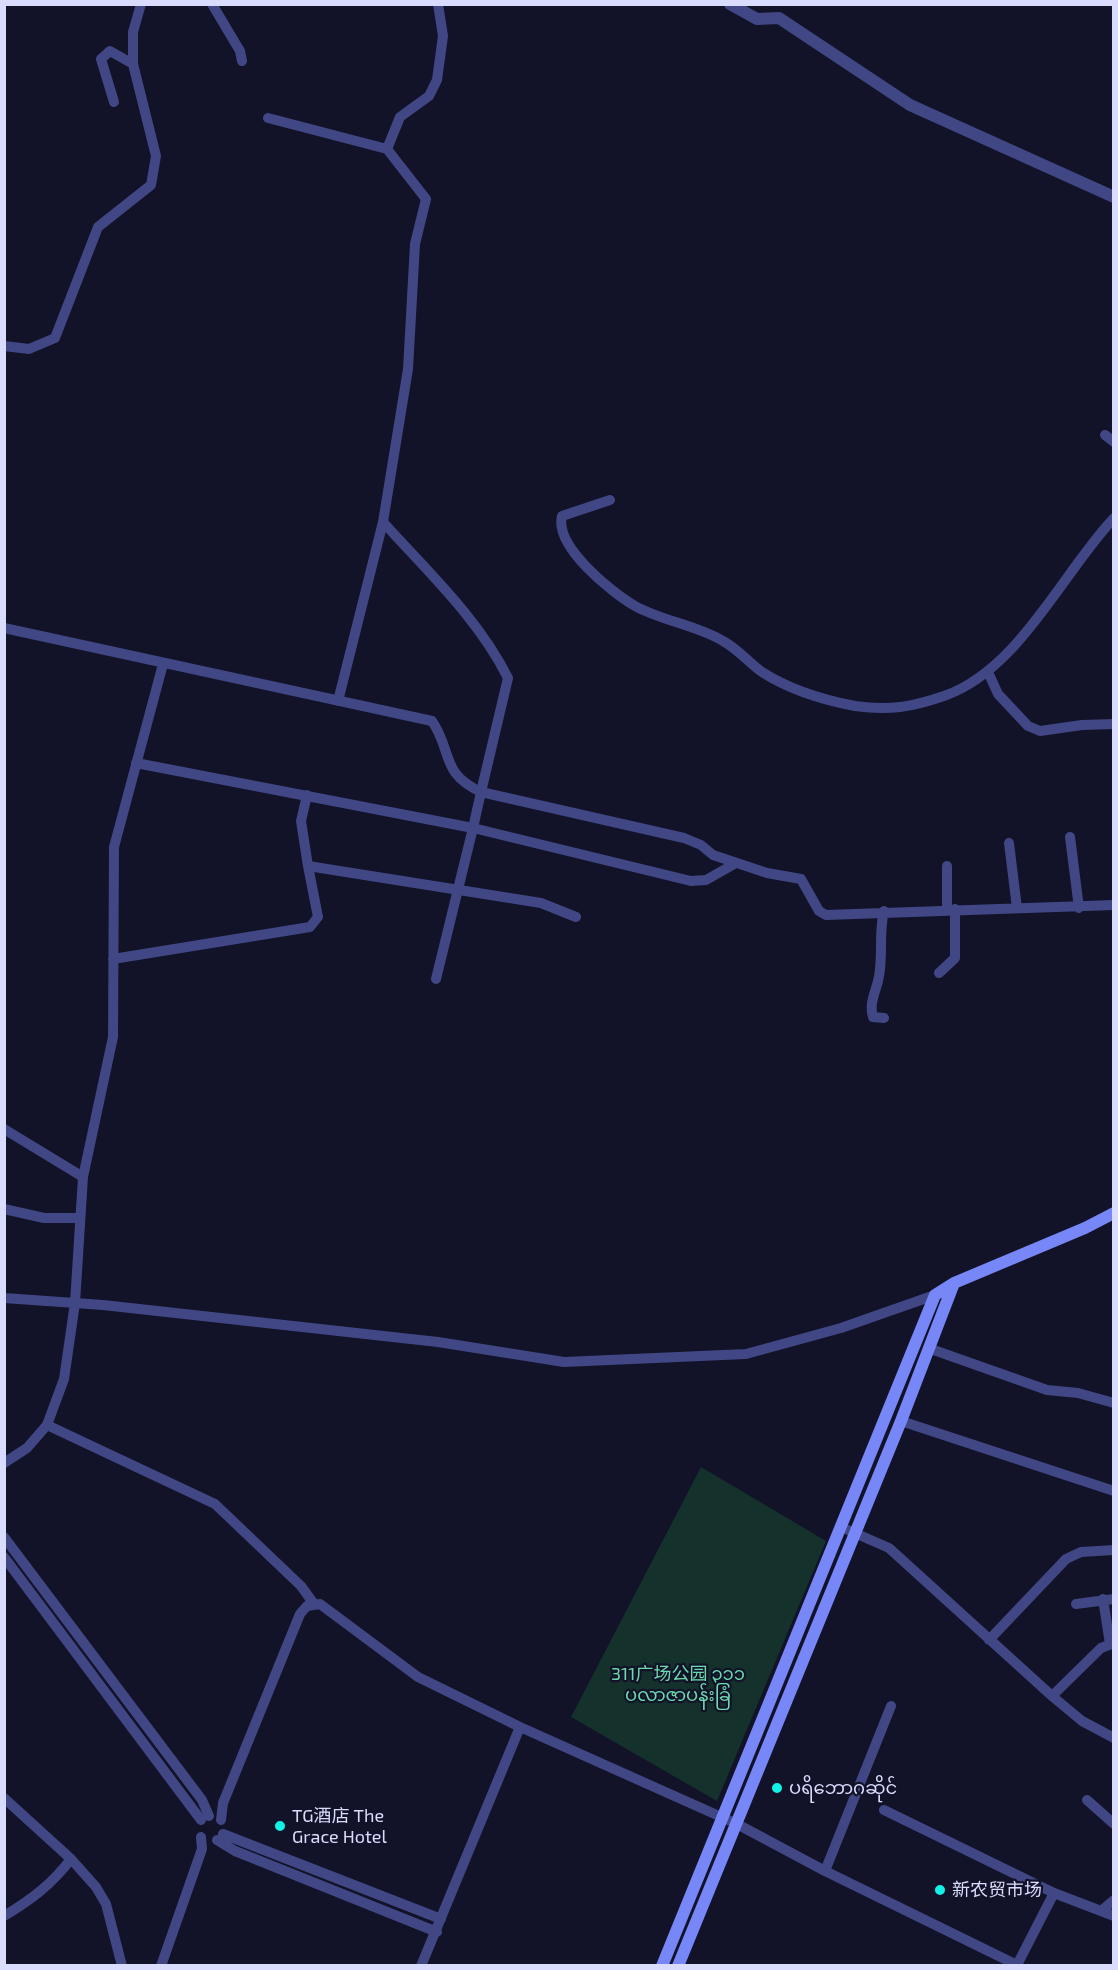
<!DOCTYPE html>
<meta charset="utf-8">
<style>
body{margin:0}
#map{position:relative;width:1118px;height:1970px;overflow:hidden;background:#121228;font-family:"Exo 2",sans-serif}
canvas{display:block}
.frame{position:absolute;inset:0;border:6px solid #dadcfd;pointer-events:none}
</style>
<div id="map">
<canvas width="1118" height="1970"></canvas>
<div class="frame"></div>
</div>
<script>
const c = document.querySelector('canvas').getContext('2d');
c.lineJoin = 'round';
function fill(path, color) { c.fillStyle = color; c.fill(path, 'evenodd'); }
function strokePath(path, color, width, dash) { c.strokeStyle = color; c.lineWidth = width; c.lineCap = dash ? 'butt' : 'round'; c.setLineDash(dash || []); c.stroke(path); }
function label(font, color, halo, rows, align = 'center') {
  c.font = font + ' "Exo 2","Noto Sans SC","Noto Sans Myanmar",sans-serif'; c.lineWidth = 4.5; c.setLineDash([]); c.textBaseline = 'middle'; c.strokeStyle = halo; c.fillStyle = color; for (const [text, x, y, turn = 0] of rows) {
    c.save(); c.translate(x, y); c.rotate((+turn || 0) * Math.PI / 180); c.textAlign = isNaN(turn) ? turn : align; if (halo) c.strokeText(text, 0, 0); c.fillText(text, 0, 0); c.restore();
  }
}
fill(new Path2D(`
 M701,1467l125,74 -109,260 -146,-84z`), '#15312c');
strokePath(new Path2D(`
 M212,4l28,47 2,10
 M114,102l-13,-43 9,-8 23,13
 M268,118l119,31 39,50 -11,45 -7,125 -25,153 -45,179
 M387,149l13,-32 29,-21 8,-16 6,-44 -5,-32
 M4,346l25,3 26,-11 43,-111 53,-42 5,-29 -23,-92v-32l8,-28
 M1105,435l9,7
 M610,500l-48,16c-8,30 49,76 73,90 27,15 61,19 88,35 15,8 26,22 39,31 28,18 61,28 93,34 34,5 57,1 89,-10 75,-26 118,-123 170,-178
 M4,628l428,93c21,31 8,52 49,71l27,-114c-30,-60 -81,-107 -125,-156
 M988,672l10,22 30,32 12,5 42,-6 32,-1
 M136,763l337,65 8,-36 203,46 17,7 12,10 54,18 34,6 18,32 7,4 288,-10
 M307,795l-6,26 7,45 233,37 35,14
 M1070,837l9,71
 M1009,843l8,65
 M947,866v43
 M884,911c-6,23 0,47 -6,70 -3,12 -9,23 -5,36l11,1
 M113,959l197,-32 8,-10 -10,-51
 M939,973l16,-15v-49
 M436,979l37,-151 218,53 15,-1 30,-17
 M4,1129l79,48
 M4,1209l40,9h35
 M4,1298l99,7 335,37 126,20 182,-8 95,-26 94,-33
 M928,1348l119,42 31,3 36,10
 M901,1421l213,70
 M47,1425l168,79 86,82 13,18
 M4,1463l23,-15 20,-23 17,-46 11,-76 8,-126 30,-140 1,-190 49,-183
 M841,1527l48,21 163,148 30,25 32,17
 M4,1537l198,263 7,16
 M4,1557l197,263
 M1103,1599l7,45
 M1076,1604l38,-5
 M989,1640l77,-81 15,-7 33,-2
 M1052,1696l49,-48 13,-5
 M4,1798l67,61c-19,25 -40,41 -67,57
 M1087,1800l27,24
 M884,1810l170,83 60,23
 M221,1820l2,-17 77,-189 7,-8 13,-2 98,73 102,50 217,97 88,47 194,95
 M223,1834l218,85
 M217,1840l18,11 202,81
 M71,1859l25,28 10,17 16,62
 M825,1871l66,-165
 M1101,1911l13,-11
 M1017,1965l37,-72
 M161,1966l41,-117 -1,-12
 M421,1966l99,-239`), '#404784', 10);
strokePath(new Path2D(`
 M730,4l27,15 22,-1 131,87 204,92`), '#404784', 12);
strokePath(new Path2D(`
 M662,1966l273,-671 19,-12 131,-55 29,-15
 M678,1966l223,-545 53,-138`), '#7787f7', 12);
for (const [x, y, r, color] of [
 [777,1788,6,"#12f1e6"],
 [280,1826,6,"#12f1e6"],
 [940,1890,6,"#12f1e6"]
]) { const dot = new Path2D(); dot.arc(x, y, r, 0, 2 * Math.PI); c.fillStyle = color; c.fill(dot); strokePath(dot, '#121228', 2); }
label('18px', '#6adaad', '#121228', [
 ["311广场公园 ၃၁၁",678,1674],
 ["ပလာဇာပန်းခြံ",678,1695]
]);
label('18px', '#dadcfd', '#121228', [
 ["ပရိဘောဂဆိုင်",789,1788],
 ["TG酒店 The",292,1816],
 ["Grace Hotel",292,1837],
 ["新农贸市场",952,1890]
], 'left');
</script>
